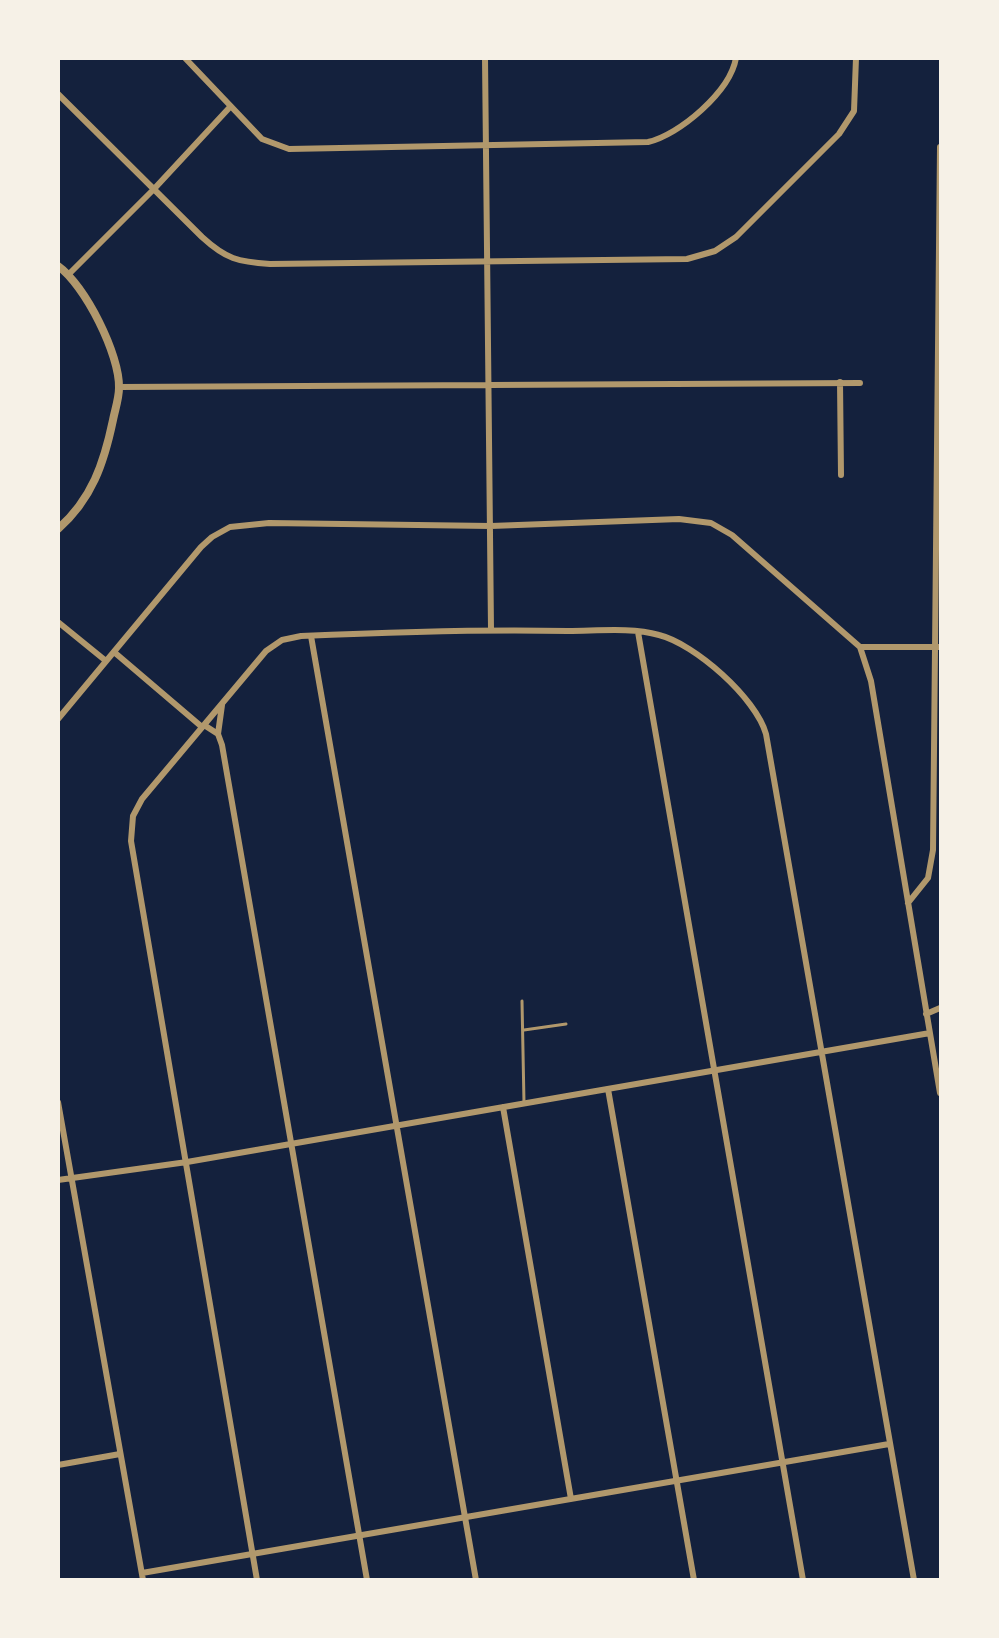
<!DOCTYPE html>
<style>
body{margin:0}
#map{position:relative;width:999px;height:1638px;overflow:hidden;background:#14213d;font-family:Cabin,sans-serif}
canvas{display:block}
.frame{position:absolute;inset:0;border:60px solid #f6f1e7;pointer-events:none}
</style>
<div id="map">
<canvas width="999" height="1638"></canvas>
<div class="frame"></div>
</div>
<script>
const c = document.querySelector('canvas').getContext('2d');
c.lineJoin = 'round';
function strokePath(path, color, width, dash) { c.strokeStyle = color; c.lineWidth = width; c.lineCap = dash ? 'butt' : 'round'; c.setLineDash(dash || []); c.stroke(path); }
strokePath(new Path2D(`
 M522,1001l2,102
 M524,1030l42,-6`), '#b1986c', 3);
strokePath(new Path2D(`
 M185,58l77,81 27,10 359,-7c31,-7 82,-50 88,-84
 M485,58l6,571
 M58,94l144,143c24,22 36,25 68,27l417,-5 28,-8 21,-14 103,-103 15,-23 2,-53
 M69,274l85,-85 76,-82
 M840,382l1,93
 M119,387l741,-4
 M58,622l48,39
 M638,632l165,948
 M311,636l165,944
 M860,647h80
 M114,652l88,75
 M58,719l143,-172 11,-10 18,-10 39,-4 222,3 188,-7 32,4 21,12 128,112 11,34 69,412
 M204,725l14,9 4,11 145,835
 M218,734l4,-29
 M908,903l20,-25 5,-28 7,-703
 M926,1014l14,-6
 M608,1089l86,491
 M58,1102l85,478
 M503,1107l68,392
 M58,1180l129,-18 743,-129
 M58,1465l62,-11
 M142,1573l747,-129
 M257,1580l-126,-739 2,-25 9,-17 124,-148 16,-11 19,-4c89,-4 178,-7 267,-5 29,0 63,-4 91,4 36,9 97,63 107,99l148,846`), '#b1986c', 6);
strokePath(new Path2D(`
 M58,266c27,19 62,89 61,122 0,10 -4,22 -6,32 -9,43 -21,79 -55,109`), '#b1986c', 8);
</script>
